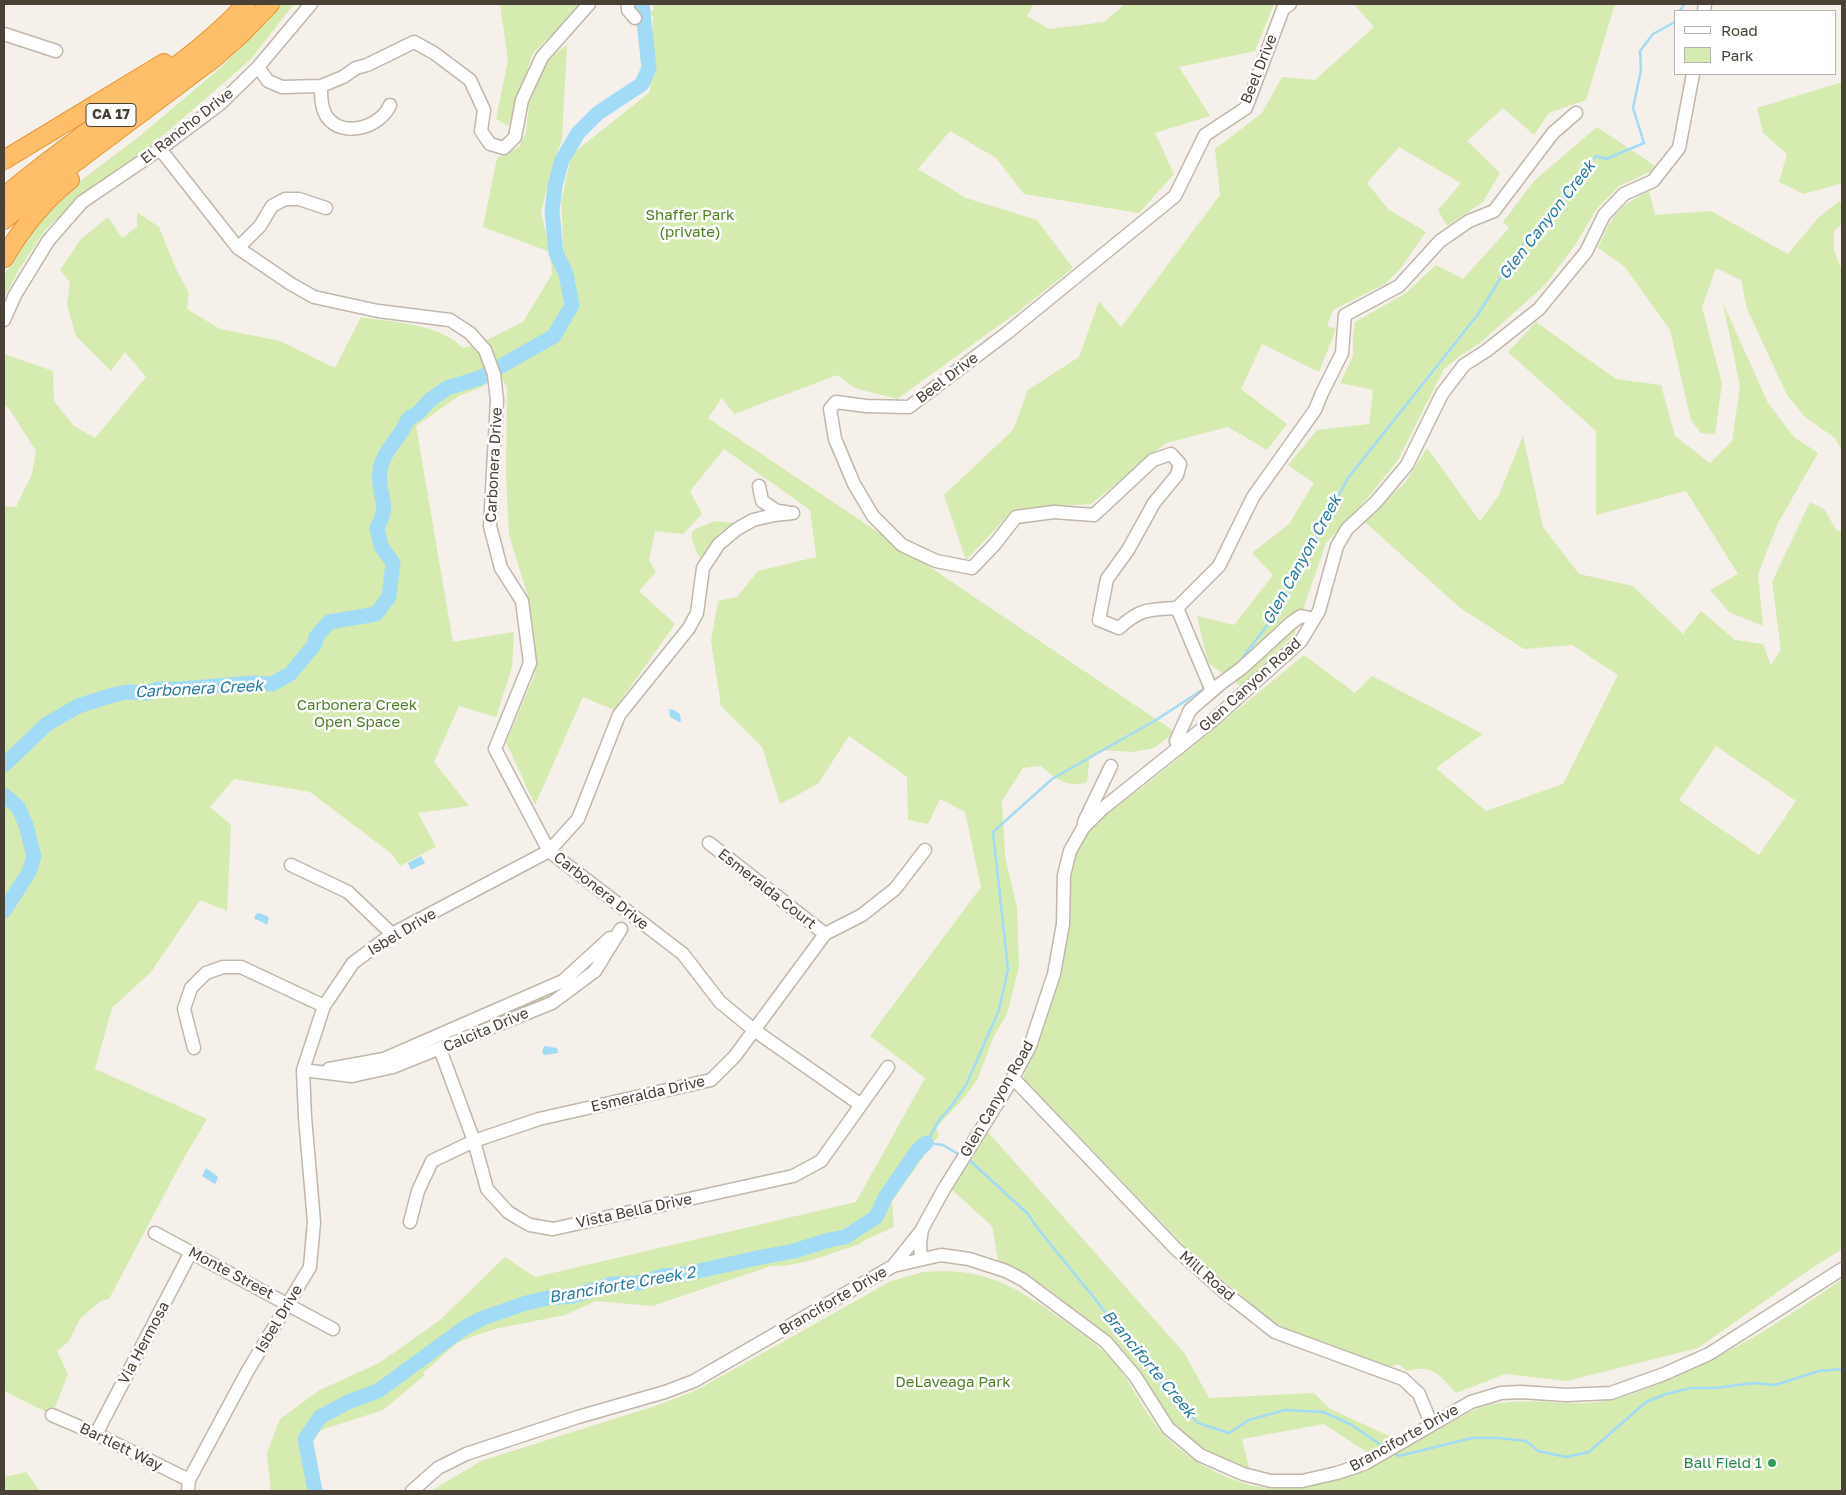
<!DOCTYPE html>
<style>
body{margin:0}
#map{position:relative;width:1846px;height:1495px;overflow:hidden;background:#f5f0e9;font-family:"Golos Text",sans-serif}
canvas{display:block}
.frame{position:absolute;inset:0;border:5px solid #494036;pointer-events:none}
.legend{position:absolute;left:1674px;top:10px;width:162px;height:65px;box-sizing:border-box;background:#fff;border:1px solid #b6b3af;margin:0;padding:6px 9px;list-style:none;font-size:15px;color:#494036}
.legend li{display:flex;align-items:center;gap:10px;height:25px}
.legend b{width:25px;border:1px solid #b6b3af}
</style>
<div id="map">
<canvas width="1846" height="1495"></canvas>
<div class="frame"></div>
<ul class="legend">
<li><b style="height:6px;background:#fff"></b>Road</li>
<li><b style="height:14px;background:#d6ebaf"></b>Park</li>
</ul>
</div>
<script>
const c = document.querySelector('canvas').getContext('2d');
c.lineJoin = 'round';
function fill(path, color) { c.fillStyle = color; c.fill(path, 'evenodd'); }
function strokePath(path, color, width, dash) { c.strokeStyle = color; c.lineWidth = width; c.lineCap = dash ? 'butt' : 'round'; c.setLineDash(dash || []); c.stroke(path); }
function label(font, color, halo, rows, align = 'center') {
  c.font = font + ' "Golos Text",sans-serif'; c.lineWidth = 5; c.setLineDash([]); c.textBaseline = 'middle'; c.strokeStyle = halo; c.fillStyle = color; for (const [text, x, y, turn = 0] of rows) {
    c.save(); c.translate(x, y); c.rotate((+turn || 0) * Math.PI / 180); c.textAlign = isNaN(turn) ? turn : align; if (halo) c.strokeText(text, 0, 0); c.fillText(text, 0, 0); c.restore();
  }
}
fill(new Path2D(`
 M282,4h12l-44,56 -98,85 -63,44 -44,41 -27,41 -14,27v-23l36,-55 39,-38 62,-47 78,-66 49,-48z
 M500,4h80l-9,12 -38,37 -25,73 -12,-7 12,-59z
 M654,4h380l-7,12 22,13 55,-7 21,-18h149l-19,47 -76,16 31,49 -55,17 19,41 -35,39 -115,-19 -28,-36 -46,-27 -32,38 48,29 71,22 36,48 -54,43 -122,88 -42,-11 -18,-13 -103,39 -12,-16 -14,20 467,314 -21,16 -22,4 -29,-2 -13,6 -3,26c-18,7 -33,-4 -46,-16l-18,2 -21,33 3,55 12,52 2,59 -12,47 -13,22 -17,44 -14,19 -27,29 3,7 -47,66 2,26 -29,13 -5,4c-29,9 -59,23 -89,22l-119,40 -56,-5 -31,14 -66,13 -23,7 -19,8 -34,30 2,2 -42,35 -62,20 -19,27 17,34h-48l-4,-38 13,-34 40,-29 59,-27 61,-43 65,-63 30,20 321,-75 69,-124 -55,-42 111,-149 -16,-75 -25,-13 -12,25 -20,-4 -1,-43 -58,-41 -31,48 -38,20 -18,-57 -41,-41 -10,-65 7,-40 19,-4 21,-26 58,-14 -6,-47 -86,-61 -34,42 12,23 -19,20 -28,-3 -6,29 7,12 -17,19 36,33 -61,86 -31,-13 -48,108 -29,-63 29,-68 -8,-81 -18,-58 -3,-59 1,-89 -8,-12 -17,12 -23,9 -43,30 37,216 61,-10 -2,35 -16,50 -37,-11 -25,56 35,44 -51,7 18,34 -36,19 -8,-12 -82,-62 -76,-13 -24,28 21,18 -4,86 -27,-11 -49,72 -39,36 -17,61 112,50 -26,44 -72,136 -10,3 -19,17 -11,22 -12,10 11,23 -16,41 -48,-24v-885l12,1 16,-33 4,-23 -28,-44 -4,-3v-50l49,17 1,30 20,25 21,12 51,-61 -21,-25 -14,19 -35,-35 -9,-31 3,-23 -10,-12 21,-31 27,-22 14,21 15,-11v-15l22,15 17,42 13,24 -2,16 33,20 60,12 55,27 26,-51c33,6 77,6 102,31l22,-7 38,-19 29,-48 -2,-22 -67,-25 14,-69 22,-11 7,-15 3,-28 19,-45 19,-14 -5,94 -12,36 -9,38 10,39 13,5 -3,-55 11,-48 78,-62 3,-76 -5,-2v-4l5,2z
 M1354,4h261l-29,96 -37,13 -15,22 -31,-27 -36,33 33,32 -17,29 -36,24 -9,-16 23,-27 -62,-36 -32,36 21,26 38,23 -26,37 -15,15 -52,26 -6,16 9,3 -17,43 -57,-28 -21,45 46,35 -20,26 -39,-23 -62,16 -75,61 -77,5 -48,51 -22,-65 69,-65 15,-40 51,-33 20,-56 22,26 99,-132 -5,-46 47,-36 20,-36 33,3 59,-53z
 M1842,82v103l-3,-1 -35,10 -25,-12 8,-28 -24,-21 -6,-25z
 M1597,127l61,41 -39,18 -23,24 -21,35 -30,40 -65,58 -20,13 -16,13 -46,91 -26,33 -46,50 -32,92 -53,51 -33,-23 -11,-47 37,9 39,-50 -21,-22 37,-29 25,-41 -26,-18 29,-35 52,-6 4,-34 -33,-7 13,-27v-20l2,-14 51,-29 30,-28 27,14 46,-51 -6,-6 31,-41z
 M1649,191l6,24 56,-4 77,43 31,-37 20,-16 3,3v20l-8,7v20l8,19v180l-7,-12 -30,-21 -18,-22 -40,-86 -6,-29 -25,-12 -14,39 20,77 -7,50 -14,-1 -10,-13 -21,-90 -46,-64 -26,-18c14,-32 18,-40 51,-57z
 M1723,303l45,100 26,34 24,16 -40,70 -20,51 5,52 -34,-14 -19,-22 28,-16 -52,-83 -90,24v-84l-88,-79 28,-30 80,57 45,6 14,51 35,27 22,-22 8,-55z
 M1523,436l20,91 36,47 54,12 50,48 18,-23 34,29 28,4 8,21 10,-15 -9,-68 38,-80 15,8 11,20 6,1v718l-36,23 -108,76 -131,33 -62,-7 -49,19c-17,-18 -23,-29 -49,-22l-9,-7 -11,4 -103,-40 -12,-7 -79,-66 -170,-177 11,-28 42,-197 8,-15 16,-19 53,-40 151,-124 51,38 17,-17 111,58 -47,34 50,43 77,-27 55,-109 -46,-30 -48,4 -65,-42 -95,-86 41,-38 22,-35 53,73 19,-26zM1716,746l80,55 -37,54 -80,-55z
 M714,521l20,2 -16,11 -17,23c-5,-3 -4,-5 -6,-10 -9,-21 2,-17 19,-26z
 M597,958c-2,6 -8,10 -12,15 -40,43 -138,66 -194,85z
 M987,1131l198,223 24,44 105,-5 16,16 66,30 -28,14 -44,-29 -82,15 8,32 -49,-20 -29,-26 -64,-87 -61,-50 -49,-28 -6,-34 -41,-37z
 M945,1271c50,1 80,22 119,50 18,13 36,25 50,41 17,20 27,45 44,66 23,29 70,55 107,60 20,2 44,-1 64,-6 26,-6 48,-20 72,-32 24,-14 48,-27 73,-40 45,-18 85,-1 131,-9 20,-3 38,-11 57,-19 64,-25 124,-63 180,-103v212h-1411l50,-30 180,-57 36,-14 194,-109 32,-9z
 M26,1472l14,19h-36v-14z`), '#d6ebaf');
fill(new Path2D(`
 M669,709l5,1 6,4 1,7 -2,1 -9,-5z
 M421,856l4,7 -14,7 -3,-7z
 M259,913l10,4 -2,8 -9,-5 -4,-1 2,-5z
 M544,1046l13,2 1,5 -13,2 -3,-2z
 M206,1168l11,8 1,2 -3,6 -13,-8z`), '#a2dbf5');
strokePath(new Path2D(`
 M1680,11l4,-7
 M1236,666l40,-52 72,-136 131,-165 35,-57 82,-100 10,3 38,-16 -11,-35 8,-38 -1,-19 13,-17 22,-12
 M960,1155l-17,-10 -17,-2 14,-24 10,-11 16,-23 33,-75 9,-41 -15,-137 59,-53 104,-59 49,-32
 M967,1158l61,56 10,15 58,71 50,66 32,36 20,21 31,10 20,-13 36,-10 38,2 27,12 34,23
 M1393,1453l6,3 73,-18h27l27,3 12,10 28,6 23,-5 57,-50 20,-8 25,-6h24l39,-5 21,2 44,-14 23,-2`), '#a2dbf5', 2.5);
strokePath(new Path2D(`
 M4,765l43,-41 31,-18 35,-11 14,-3 20,1 10,-4h24l70,-6 21,1 18,-10 25,-30 1,-7 13,-15 47,-8 13,-17 4,-34 -12,-17 -4,-18c15,-27 -1,-33 3,-57 2,-20 21,-33 28,-52l10,-6 12,-13 17,-12 33,-10 74,-42 18,-31 -6,-31 -10,-21 -4,-42 3,-25 7,-26 16,-27 20,-20 44,-29 7,-16 -7,-64
 M4,795l14,12 8,18 8,31 -5,16 -25,39
 M315,1491l-10,-52 15,-22 28,-15 30,-11 86,-63 19,-10 43,-15 22,-5 25,-2 39,-12 26,-1 25,-7 22,-2 72,-16 37,-7 35,-11 16,-3 31,-20 10,-21 32,-46 8,-7`), '#a2dbf5', 15);
const minor = new Path2D(`
 M628,4v6l7,8
 M1704,11l1,-7
 M4,34l52,17
 M258,67l10,14 14,6 39,-1 22,-9 13,-9 11,-3 47,-23 20,11 36,27 14,30 -3,21 9,13 14,4 11,-11 7,-37 20,-43 47,-53
 M321,86c0,10 0,22 6,31 16,22 54,10 63,-12
 M160,149l78,99 53,36 23,13 64,14 72,9 20,13 15,17 9,24 3,26 -7,126 11,42 21,33 8,62 -35,86 54,102 134,103 37,48 34,28 107,75
 M238,248l22,-22 12,-20 13,-7h14l27,9
 M4,320l11,-25 33,-54 34,-39 78,-53 60,-45 38,-37 53,-63
 M759,486l3,15 15,10 9,1
 M1177,608c-29,2 -36,0 -58,20l-20,-8 8,-41 21,-29 26,-47 23,-28 3,-11 -9,-10 -18,6 -59,55 -40,-3 -38,5 -21,27 -23,24 -36,-7 -34,-16 -29,-29 -19,-32 -19,-45 -5,-30 6,-7 30,4 43,1 98,-74 168,-137 30,-61 41,-27 37,-99 7,-5
 M1177,608l42,-42 34,-69 62,-87 7,-17 20,-40 3,-38 54,-29 41,-45 29,-20 25,-10 59,-78 23,-20
 M1177,608l35,83
 M1179,748l-3,-7 14,-31 29,-25 24,-18 48,-44 10,-7 13,3
 M1084,822l27,-56
 M709,843l116,91
 M291,865l57,27 44,42
 M194,1048l-10,-39 7,-21 15,-15 17,-6h18l83,39
 M440,1049l34,92 13,48 21,23 13,8 9,5 23,4 240,-53 28,-15 67,-94
 M329,1069l55,-10 179,-78 47,-43
 M303,1070l49,6 41,-9 159,-64 43,-32 26,-42
 M1013,1078l163,171 47,42 52,41 128,47 16,15 12,29
 M410,1222l8,-31 14,-30 42,-20 65,-22 172,-39 24,-24 90,-122 37,-19 33,-26 30,-39
 M155,1233l178,96
 M921,1259l-1,-15 2,-15 22,-40 69,-111 17,-32 24,-72 9,-50 1,-49 6,-24 13,-23 19,-19 110,-88 89,-80 18,-30 18,-65 10,-17 29,-27 31,-37 35,-71 22,-29 22,-14 53,-42 47,-57 18,-37 20,-21 29,-13 26,-33 14,-74
 M893,1266l28,-35
 M52,1415l44,19 93,46
 M96,1434l95,-182
 M188,1491l1,-11 58,-108 63,-105 4,-45 -9,-105 -2,-47 21,-64 29,-43 39,-29 157,-83 29,-32 41,-104 70,-87 8,-15 6,-45 16,-24 18,-15 16,-9 21,-5 19,-2
 M412,1491l26,-23 28,-14 112,-37 87,-25 29,-11 199,-115 48,-11 28,4 37,12 17,9 83,62 29,34 33,52 32,27 43,19 28,7h31l35,-8 27,-9 107,-62 30,-9 20,-1 45,3 45,-2 53,-19 45,-20 133,-85`);
const highway = new Path2D(`
 M4,160l160,-97
 M4,197c45,-39 95,-73 143,-109 35,-26 70,-52 99,-84
 M4,220l42,-36 168,-126 27,-24 29,-30
 M4,258c18,-30 38,-56 66,-78`);
strokePath(minor, '#c1b7aa', 15);
strokePath(highway, '#e69331', 20);
strokePath(minor, '#fff', 12);
strokePath(highway, '#ffbf6a', 18);
for (const [x, y, r, color] of [
 [1772,1463,5,"#2e9e5b"]
]) { const dot = new Path2D(); dot.arc(x, y, r, 0, 2 * Math.PI); c.fillStyle = color; c.fill(dot); strokePath(dot, '#fff', 2); }
for (const [x, y, w] of [
 [111,115,50]
]) { const box = new Path2D(); box.roundRect(x - w / 2, y - 11.5, w, 23, 4); c.fillStyle = '#fff'; c.fill(box); strokePath(box, '#494036', 1); }
label('bold 14px', '#494036', null, [
 ["CA 17",111,115]
]);
label('15px', '#494036', '#fff', [
 ["Beel Drive",1259,69,-68],
 ["El Rancho Drive",187,126,-38],
 ["Beel Drive",947,378,-37],
 ["Carbonera Drive",494,465,-87],
 ["Glen Canyon Road",1250,685,-42],
 ["Esmeralda Court",767,889,38],
 ["Carbonera Drive",601,891,38],
 ["Isbel Drive",402,932,-31],
 ["Calcita Drive",486,1030,-23],
 ["Esmeralda Drive",648,1094,-13],
 ["Glen Canyon Road",997,1099,-60],
 ["Vista Bella Drive",634,1211,-12],
 ["Monte Street",231,1273,28],
 ["Mill Road",1207,1276,41],
 ["Branciforte Drive",833,1301,-30],
 ["Isbel Drive",279,1319,-59],
 ["Via Hermosa",144,1343,-62],
 ["Branciforte Drive",1404,1438,-29],
 ["Bartlett Way",121,1447,26]
]);
label('15px', '#507f26', '#fff', [
 ["Shaffer Park",690,215],
 ["(private)",690,232],
 ["Carbonera Creek",357,705],
 ["Open Space",357,722],
 ["DeLaveaga Park",953,1382]
]);
label('15px', '#27864d', '#fff', [
 ["Ball Field 1",1762,1463]
], 'right');
label('italic 16px', '#257aa2', '#fff', [
 ["Glen Canyon Creek",1547,220,-52],
 ["Glen Canyon Creek",1302,560,-61],
 ["Carbonera Creek",199,689,-3],
 ["Branciforte Creek 2",622,1285,-10],
 ["Branciforte Creek",1149,1364,50]
]);
</script>
